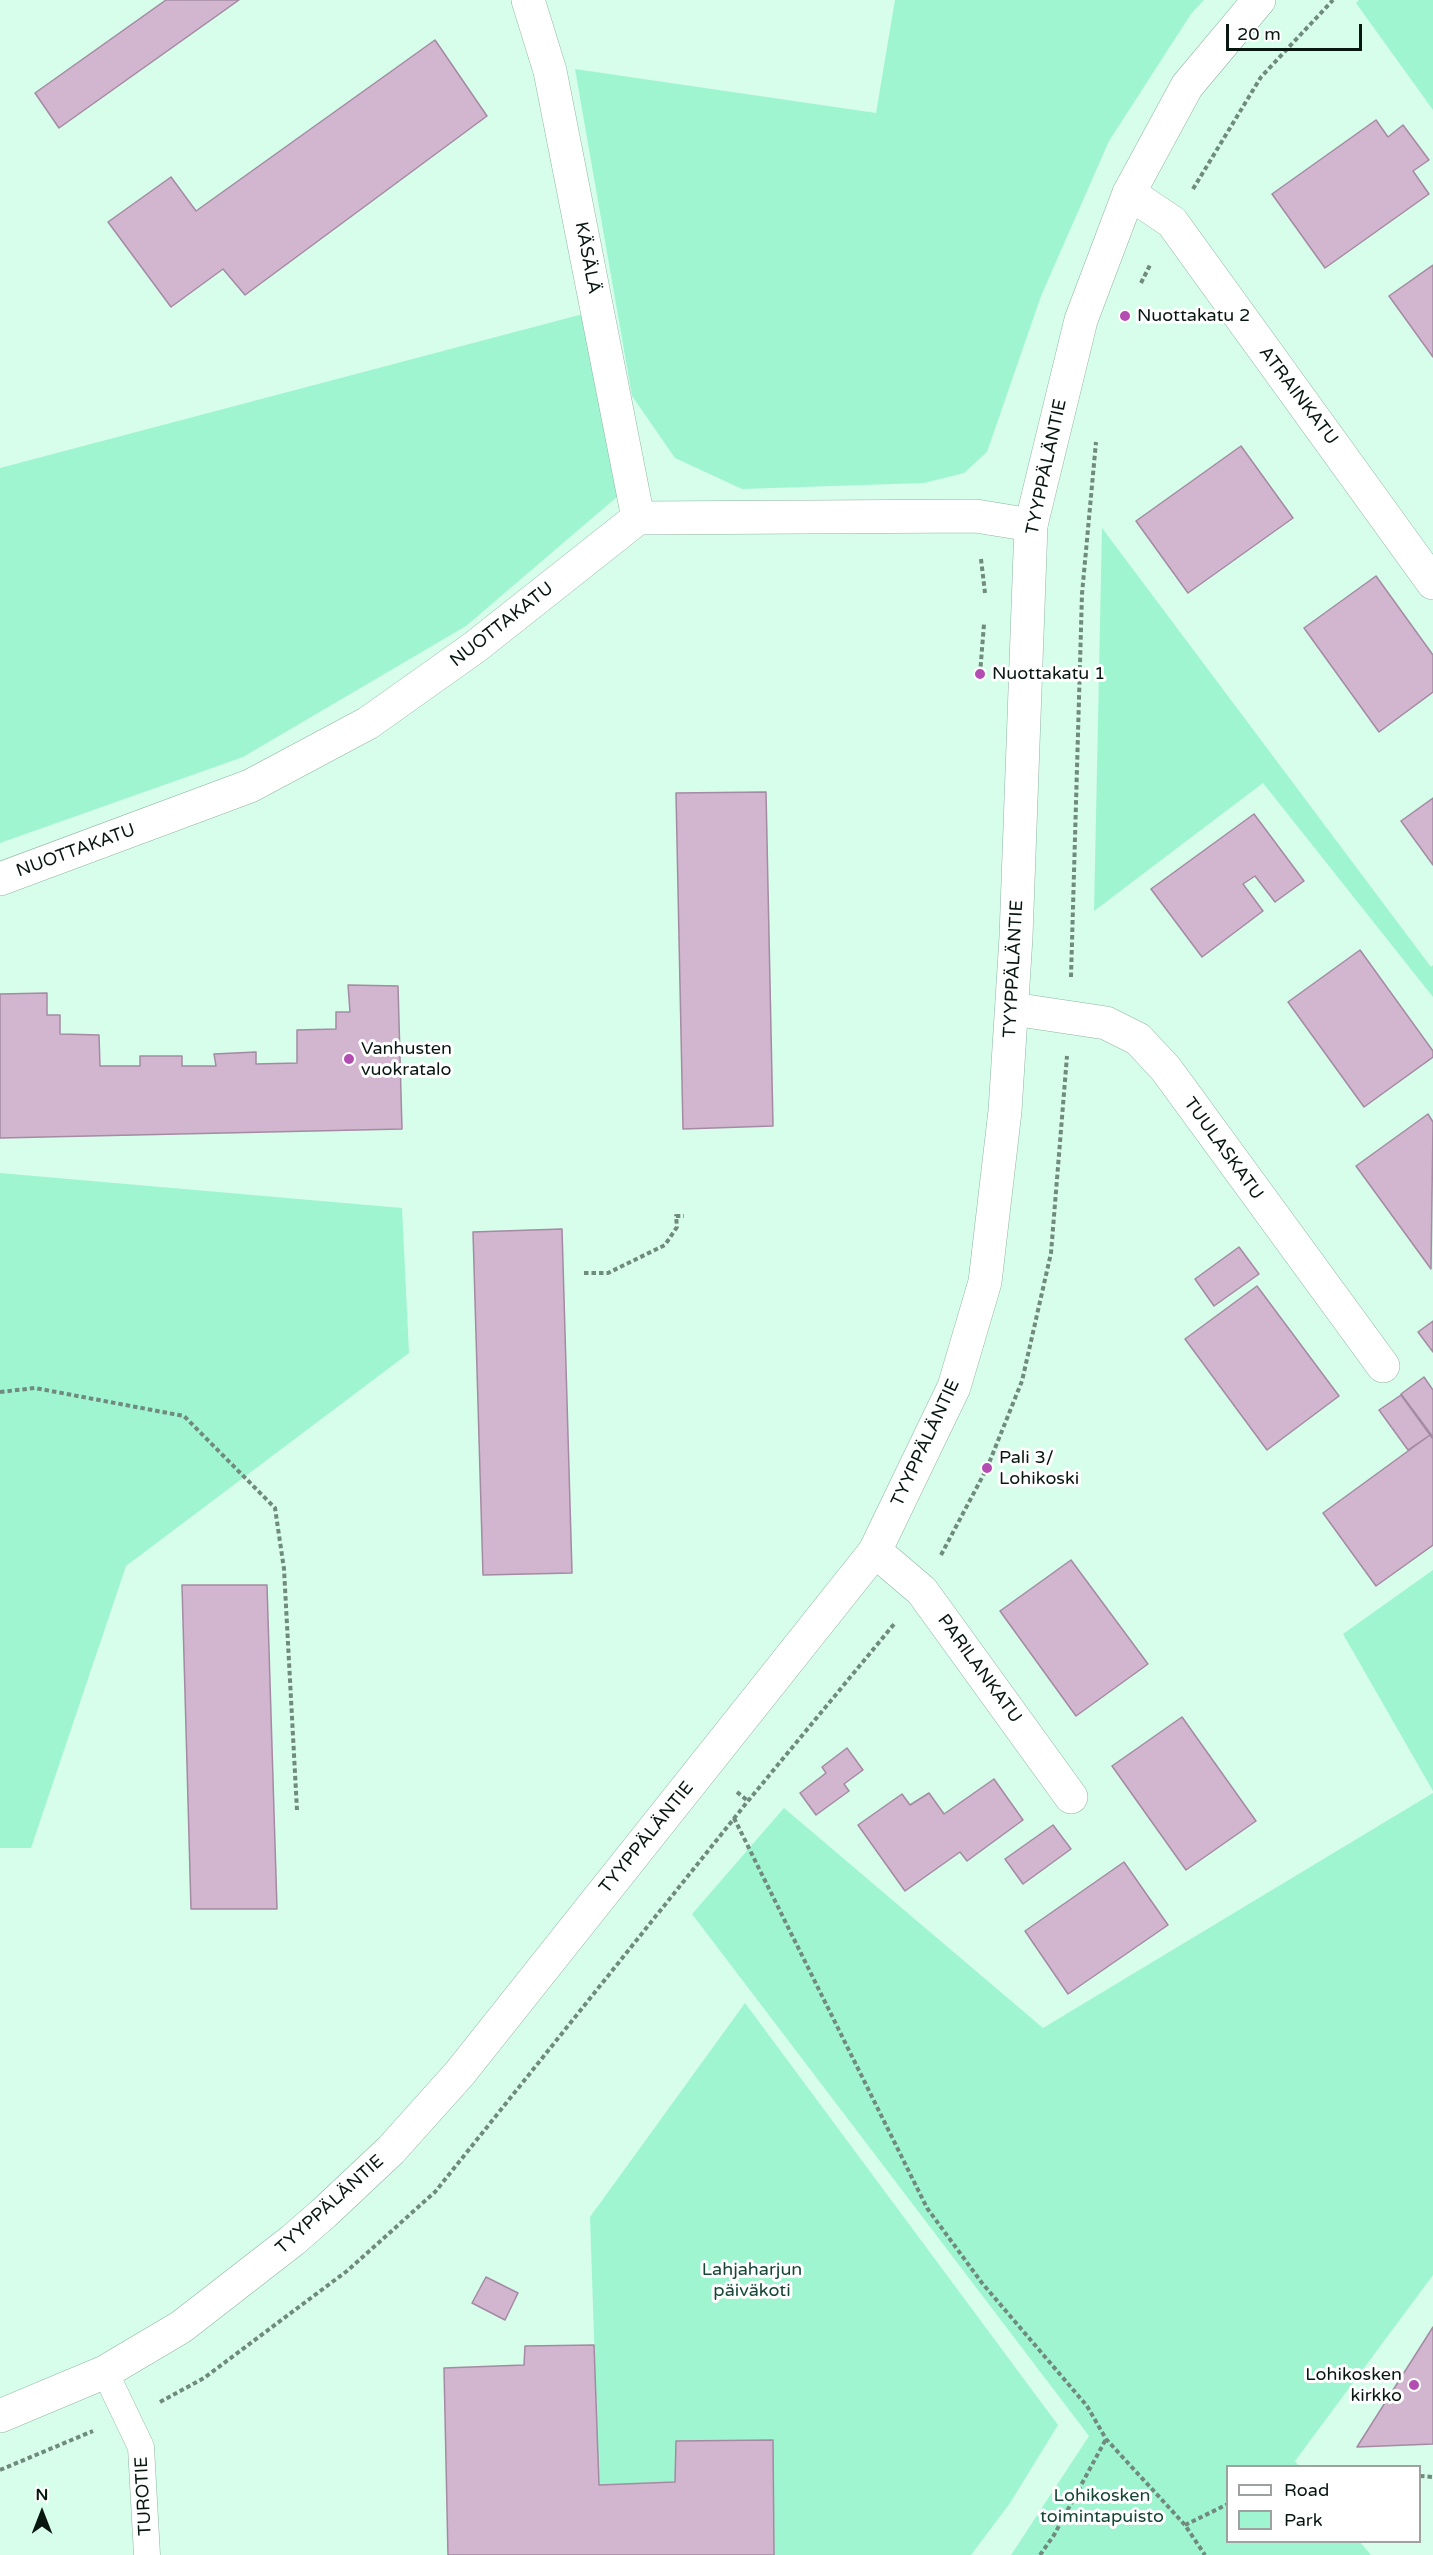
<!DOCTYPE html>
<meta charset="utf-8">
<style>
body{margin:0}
#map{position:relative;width:1433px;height:2555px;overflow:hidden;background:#d7fdeb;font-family:"Varela Round",sans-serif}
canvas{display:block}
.legend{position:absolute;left:1226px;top:2465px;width:195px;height:78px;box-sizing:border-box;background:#fff;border:2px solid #9da2a0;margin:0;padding:8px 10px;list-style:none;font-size:18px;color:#091711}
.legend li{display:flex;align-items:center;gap:12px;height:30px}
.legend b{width:30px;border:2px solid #9da2a0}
.north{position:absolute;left:12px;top:2483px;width:60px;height:60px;-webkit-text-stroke:4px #fff;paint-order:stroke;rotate:0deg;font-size:16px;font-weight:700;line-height:24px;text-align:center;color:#091711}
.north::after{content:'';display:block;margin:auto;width:21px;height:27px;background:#091711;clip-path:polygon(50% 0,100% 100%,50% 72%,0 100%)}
.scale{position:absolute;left:1226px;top:24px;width:136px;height:27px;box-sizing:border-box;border:3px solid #091711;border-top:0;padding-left:8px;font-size:18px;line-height:21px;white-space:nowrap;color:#091711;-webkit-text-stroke:4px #fff;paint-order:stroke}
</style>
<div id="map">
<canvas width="1433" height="2555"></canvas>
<ul class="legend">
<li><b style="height:8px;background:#fff"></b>Road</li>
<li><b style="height:16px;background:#a0f5d1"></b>Park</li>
</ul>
<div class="north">N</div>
<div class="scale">20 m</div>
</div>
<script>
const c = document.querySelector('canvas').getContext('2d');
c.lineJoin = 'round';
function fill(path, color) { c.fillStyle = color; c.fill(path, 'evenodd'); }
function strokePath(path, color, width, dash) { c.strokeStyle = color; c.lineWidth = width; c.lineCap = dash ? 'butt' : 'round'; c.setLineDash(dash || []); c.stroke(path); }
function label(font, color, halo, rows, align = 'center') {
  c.font = font + ' "Varela Round",sans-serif'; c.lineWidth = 6; c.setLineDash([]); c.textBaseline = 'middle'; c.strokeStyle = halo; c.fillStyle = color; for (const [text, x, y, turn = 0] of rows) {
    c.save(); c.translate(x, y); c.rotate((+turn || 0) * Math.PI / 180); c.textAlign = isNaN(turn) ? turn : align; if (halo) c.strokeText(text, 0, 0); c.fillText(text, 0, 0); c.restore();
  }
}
fill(new Path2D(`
 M895,0h309l-13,14 -82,127 -68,155 -54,156 -23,21 -40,10 -182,6 -67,-31 -43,-62 -57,-327 301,44z
 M1359,0h74v110l-77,-107z
 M583,314l35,182 -152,130 -223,131 -243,86v-375z
 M1102,528l329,439 2,-2v32l-170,-214 -169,128z
 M0,1173l402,35 7,145 -283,213 -95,282h-31z
 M1433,1570v221l-90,-157z
 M1433,1793v482l-138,186 4,5h-71v76h132l11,13h-360l78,-119 -397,-522 92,-106 259,220z
 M745,2003l313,422 -48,78 -39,52h-197l-1,-115 -96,1 -2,41 -76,3 -9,-268z`), '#a0f5d1');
const building = new Path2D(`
 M166,0h73l-180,128 -24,-35z
 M435,40l52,76 -242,179 -22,-26 -52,38 -63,-85 63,-45 25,34z
 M1376,120l12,17 15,-12 26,35 -16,11 16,23 -104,74 -53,-74z
 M1433,265v92l-44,-61z
 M1241,446l52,72 -105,75 -52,-72z
 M1376,576l57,79v37l-54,40 -75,-104z
 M766,792l7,334 -90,3 -7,-336z
 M1433,798v67l-32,-44z
 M1254,814l50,67 -29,21 -20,-26 -12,8 20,27 -61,46 -51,-68z
 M1360,950l73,101v6l-69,50 -76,-105z
 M348,985l50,1 4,143 -402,9v-144l47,-1v22h13v19l39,1 1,31h40v-10h42v10h34l-2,-12 42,-2v12l41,-1v-33l39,-1v-17h14z
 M1428,1114l5,8 -2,147 -75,-103z
 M562,1229l10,344 -89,2 -10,-343z
 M1239,1247l20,27 -45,32 -19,-27z
 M1257,1286l82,110 -72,54 -82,-111z
 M1433,1321v31l-15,-20z
 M1424,1377l9,13v47l-32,-43z
 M1401,1395l29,40 -22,15 -29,-40z
 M1430,1435l3,4v106l-57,41 -53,-73z
 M1071,1560l77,104 -72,52 -76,-105z
 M182,1585h85l10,324h-86z
 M1182,1717l74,104 -70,49 -74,-104z
 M847,1748l16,22 -19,14 5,7 -33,24 -16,-22 26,-20 -4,-6z
 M994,1779l29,41 -56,41 -7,-9 -55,39 -47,-66 44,-31 8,11 19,-12 15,21z
 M1053,1825l18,24 -48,35 -18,-25z
 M1124,1862l44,63 -100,69 -43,-63z
 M486,2277l32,16 -13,27 -33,-17z
 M1433,2327v117l-76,3z
 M594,2345l5,140 76,-3 1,-41 97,-1 1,115h-326l-4,-187 80,-3 1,-19z`);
fill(building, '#d2b6d0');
strokePath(building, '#a48aa2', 1.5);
const service = new Path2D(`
 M105,2372l36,75 6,108`);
const minor = new Path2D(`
 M528,0l22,71 88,447
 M1129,193l43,29 261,361
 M0,879l250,-93 118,-63 107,-76 163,-129 338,-2 55,9
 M1013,1009l93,14 32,16 28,30 217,297
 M875,1551l47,40 149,206`);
const tertiary = new Path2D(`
 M0,2416l105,-44 76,-45 112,-87 31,-27 67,-63 69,-77 415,-522 79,-164 31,-105 20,-171 11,-174 15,-412 50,-205 48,-127 58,-107 72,-86`);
strokePath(service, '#8fb4a3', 27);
strokePath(minor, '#8fb4a3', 34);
strokePath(tertiary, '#8fb4a3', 34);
strokePath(new Path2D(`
 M1193,189l68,-112 72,-77
 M1141,283l10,-20
 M981,559l4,34
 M980,674l4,-50
 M1071,977l11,-383 14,-152
 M584,1273h24l57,-28 12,-18 -1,-11h8
 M0,1392l35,-4 149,28 91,92 9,61 13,241
 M941,1555l46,-87 35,-87 29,-128 16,-197
 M737,1792l11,9
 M734,1818l193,390 55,75 105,123 19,33 79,86 20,30
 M160,2402l44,-24 143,-107 88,-79 313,-391 147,-178
 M0,2470l93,-39
 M1420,2476l13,1
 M1185,2525l43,-21
 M1040,2555l14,-20 52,-96`), '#708a7e', 4, [4.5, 3]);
strokePath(service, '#fff', 26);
strokePath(minor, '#fff', 33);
strokePath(tertiary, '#fff', 33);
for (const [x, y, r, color] of [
 [1125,316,6,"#b34db1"],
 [980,674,6,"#b34db1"],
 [349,1059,6,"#b34db1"],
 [987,1468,6,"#b34db1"],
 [1414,2385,6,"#b34db1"]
]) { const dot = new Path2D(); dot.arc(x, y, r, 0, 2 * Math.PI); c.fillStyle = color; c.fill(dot); strokePath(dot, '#fff', 2); }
label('18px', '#091711', '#fff', [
 ["KÄSÄLÄ",587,258,79],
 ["ATRAINKATU",1298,396,53],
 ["TYYPPÄLÄNTIE",1047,467,-78],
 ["NUOTTAKATU",502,625,-38],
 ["NUOTTAKATU",76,851,-20],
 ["TYYPPÄLÄNTIE",1014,969,-87],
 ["TUULASKATU",1223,1149,54],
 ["TYYPPÄLÄNTIE",926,1443,-65],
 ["PARILANKATU",979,1669,54],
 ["TYYPPÄLÄNTIE",647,1838,-51],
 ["TYYPPÄLÄNTIE",330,2205,-42],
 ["TUROTIE",144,2496,-93]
]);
label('18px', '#091711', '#fff', [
 ["Nuottakatu 2",1137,316],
 ["Nuottakatu 1",992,674],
 ["Vanhusten",361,1049],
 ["vuokratalo",361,1070],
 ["Pali 3/",999,1458],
 ["Lohikoski",999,1479],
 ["Lohikosken",1402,2375,"right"],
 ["kirkko",1402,2396,"right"]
], 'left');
label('18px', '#164635', '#fff', [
 ["Lahjaharjun",752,2270],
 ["päiväkoti",752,2291],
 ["Lohikosken",1102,2496],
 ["toimintapuisto",1102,2517]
]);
</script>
